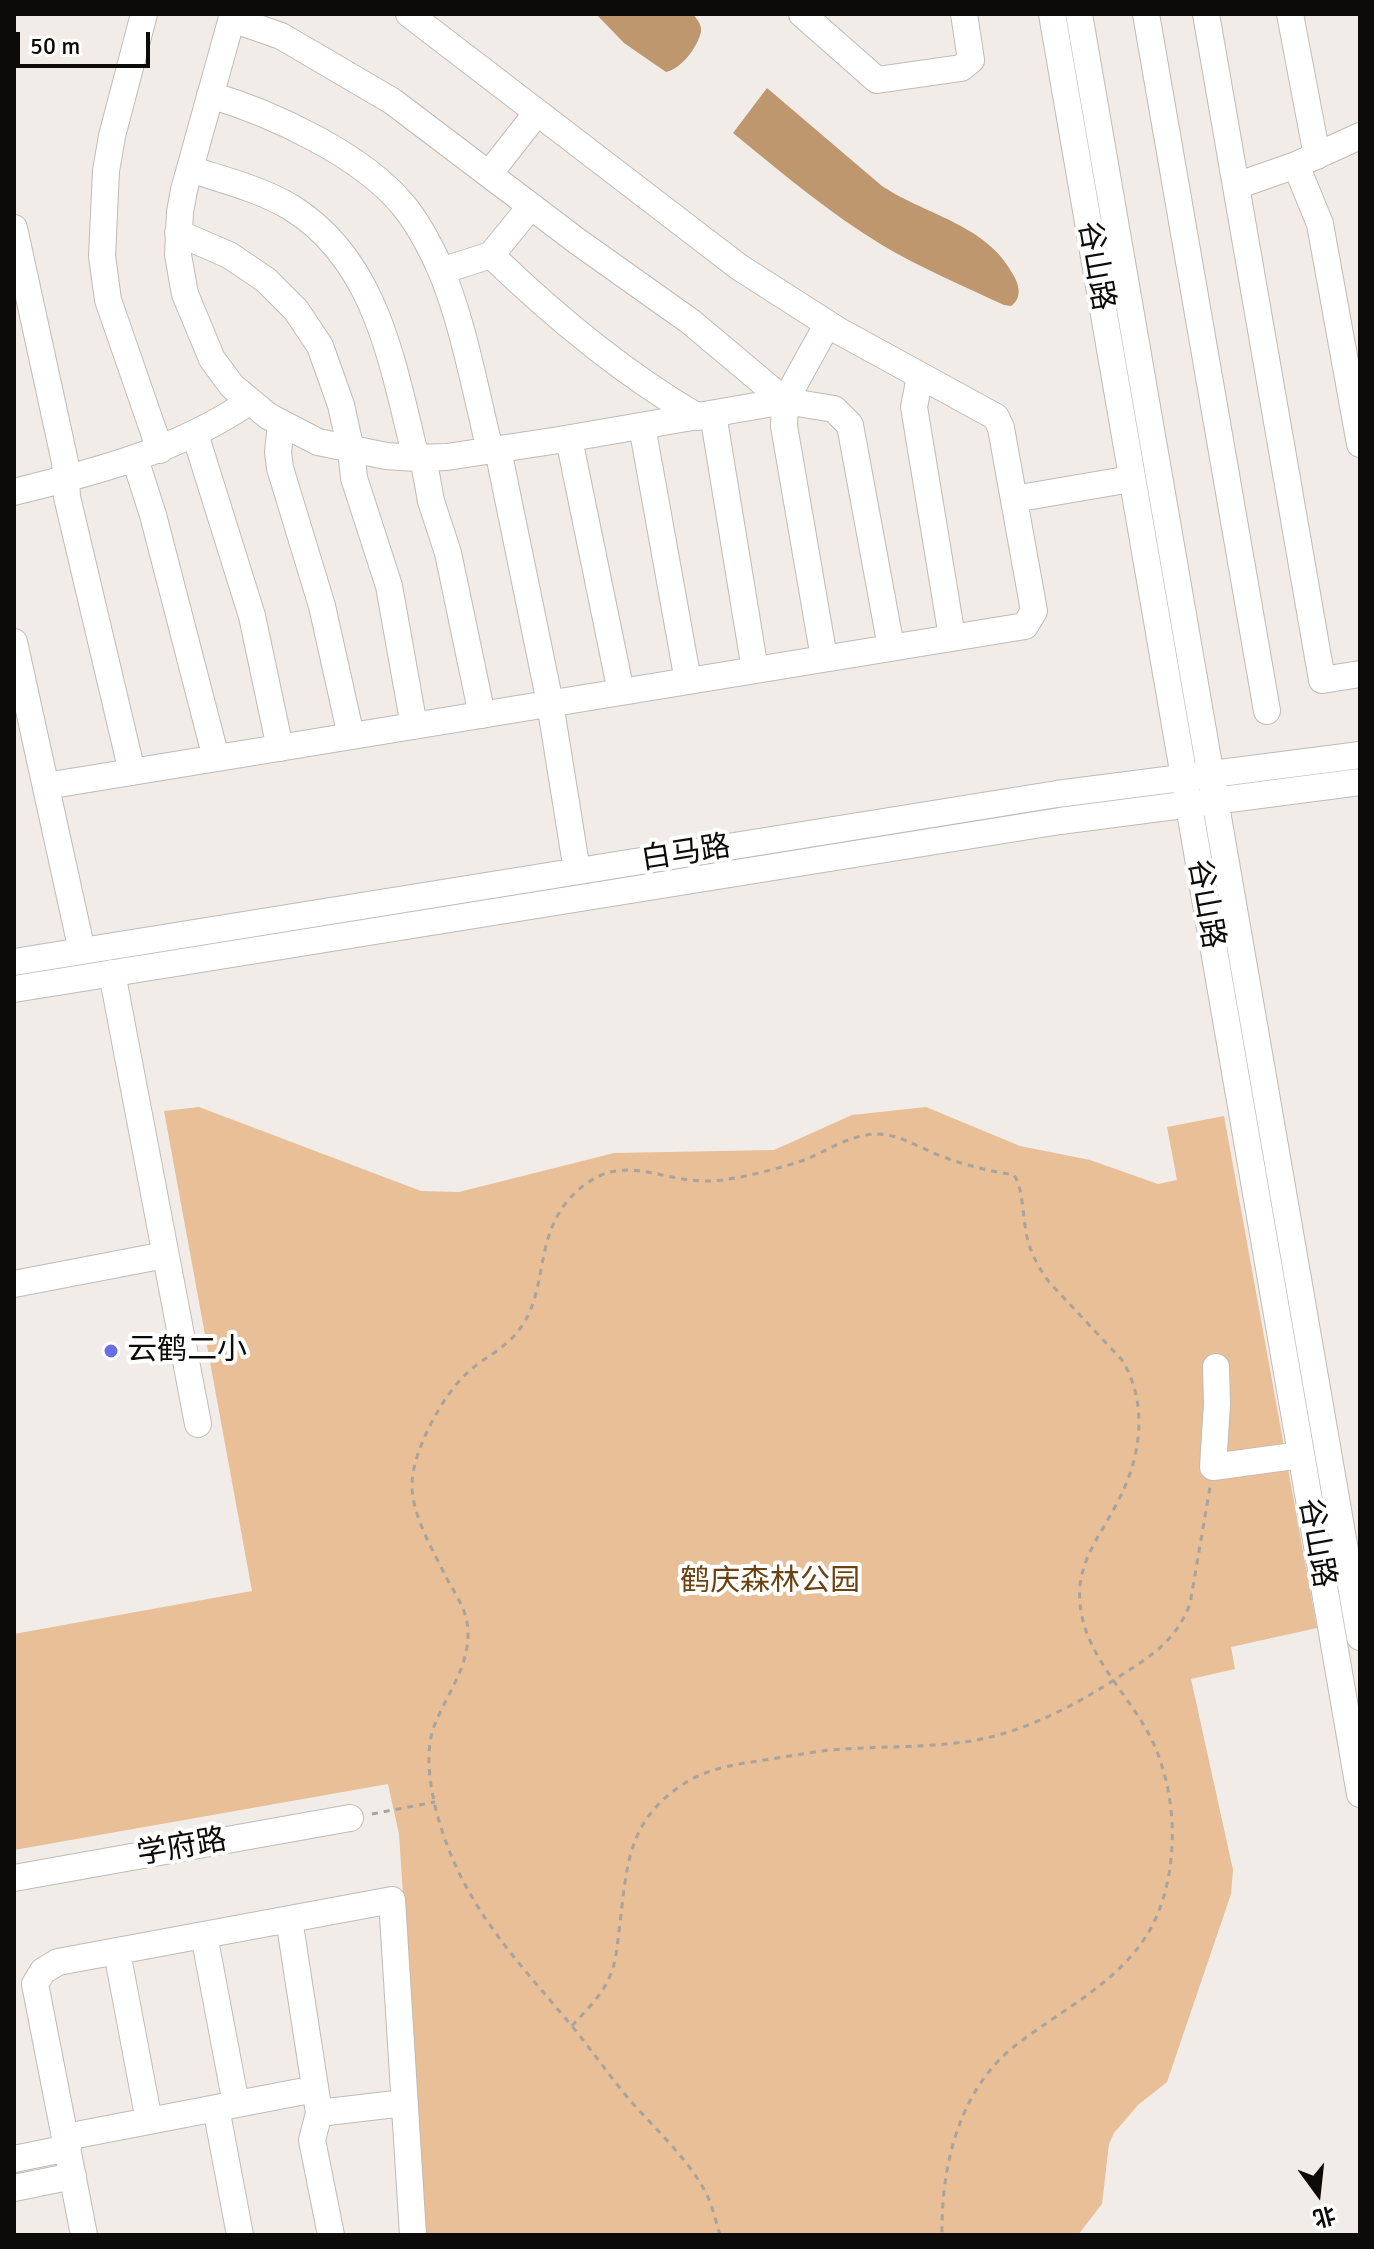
<!DOCTYPE html>
<meta charset="utf-8">
<style>
body{margin:0}
#map{position:relative;width:1374px;height:2249px;overflow:hidden;background:#f1ece7;font-family:Signika,"Noto Sans SC",sans-serif}
canvas{display:block}
.frame{position:absolute;inset:0;border:16px solid #0c0b09;pointer-events:none}
.north{position:absolute;left:1278px;top:2153px;width:80px;height:80px;-webkit-text-stroke:6px #fff;paint-order:stroke;rotate:165deg;font-size:22px;font-weight:700;line-height:32px;text-align:center;color:#0c0b09}
.north::after{content:'';display:block;margin:auto;width:28px;height:36px;background:#0c0b09;clip-path:polygon(50% 0,100% 100%,50% 72%,0 100%)}
.scale{position:absolute;left:16px;top:32px;width:134px;height:36px;box-sizing:border-box;border:4px solid #0c0b09;border-top:0;padding-left:10px;font-size:24px;line-height:28px;white-space:nowrap;color:#0c0b09;-webkit-text-stroke:6px #fff;paint-order:stroke}
</style>
<div id="map">
<canvas width="1374" height="2249"></canvas>
<div class="frame"></div>
<div class="north">北</div>
<div class="scale">50 m</div>
</div>
<script>
const c = document.querySelector('canvas').getContext('2d');
c.lineJoin = 'round';
function fill(path, color) { c.fillStyle = color; c.fill(path, 'evenodd'); }
function strokePath(path, color, width, dash) { c.strokeStyle = color; c.lineWidth = width; c.lineCap = dash ? 'butt' : 'round'; c.setLineDash(dash || []); c.stroke(path); }
function label(font, color, halo, rows, align = 'center') {
  c.font = font + ' Signika,"Noto Sans SC",sans-serif'; c.lineWidth = 8; c.setLineDash([]); c.textBaseline = 'middle'; c.strokeStyle = halo; c.fillStyle = color; for (const [text, x, y, turn = 0] of rows) {
    c.save(); c.translate(x, y); c.rotate((+turn || 0) * Math.PI / 180); c.textAlign = isNaN(turn) ? turn : align; if (halo) c.strokeText(text, 0, 0); c.fillText(text, 0, 0); c.restore();
  }
}
fill(new Path2D(`
 M199,1107l222,84 38,1 155,-39 160,-3 78,-35 74,-8 94,39 70,14 68,24 19,-4 -10,-53 57,-11 93,512 -86,19 4,22 -44,10 42,191 -2,24 -64,188 -29,23 -24,28 -5,11 -7,60 -24,31h-653l-26,-401 -11,-50 -374,66v-216l238,-43 -88,-480z`), '#e8bf96');
fill(new Path2D(`
 M596,14h97c4,5 9,11 8,18 -4,16 -20,37 -35,40l-42,-29z
 M767,88l115,98c47,31 106,38 133,92 5,10 6,21 -4,28l-7,-1c-41,-19 -83,-37 -122,-60 -53,-32 -101,-73 -149,-112z`), '#bf976e');
const minor = new Path2D(`
 M144,14l-32,122 -6,35 -4,85 6,44 52,150
 M233,14l-49,176 -4,22 -2,43 7,39 27,65 20,27 36,30 50,26 68,14 30,2 31,-1 112,-17 226,-39 49,8 16,16 41,222
 M802,14l75,66 84,-12 10,-8 -7,-46
 M1052,14l308,1780
 M1079,14l281,1623
 M1146,14l121,697
 M1206,14l116,666 38,-6
 M1290,14l27,142
 M232,19l49,17 111,65 185,140 114,81 94,79
 M210,95c62,18 152,60 193,110 16,19 27,41 37,63 23,53 36,126 50,182
 M1296,165l24,59 40,220
 M190,169c33,11 71,20 102,39 86,54 101,159 124,250
 M489,174l47,-60
 M1236,186l60,-21 64,-29
 M14,228l51,234 2,35 65,275
 M178,233l51,22 37,25 30,30 24,36 21,59 10,45 3,28 35,108 25,140
 M491,255c64,62 130,117 207,162
 M441,271l50,-16 40,-49
 M920,377l-6,30 38,230
 M713,414l42,256
 M281,424l-3,28 2,16 42,138 29,130
 M642,426l46,255
 M195,434l57,182 28,132
 M569,439l52,253
 M498,450l52,253 27,168
 M423,457l8,44 17,52 34,162
 M135,459l18,56 63,243
 M14,492c85,-21 162,-41 235,-90
 M1014,499l117,-20
 M14,642l68,309
 M824,658l-40,-232 1,-25 42,-76
 M46,786l979,-160 9,-15 -33,-183 -5,-11 -157,-86 -100,-64 -330,-253
 M14,962l1043,-168 303,-39
 M112,973l86,451
 M14,989l1046,-168 300,-39
 M14,1284l151,-29
 M1216,1367l1,37 -4,63 88,-12
 M14,1878l336,-60
 M289,1919l30,194 -7,27 19,95
 M204,1935l32,169
 M117,1952l32,169
 M216,2108l24,127
 M319,2113l85,-10
 M66,2137l249,-48
 M14,2159l54,-11
 M14,2188l59,-12
 M84,2235l-49,-251 8,-13 15,-9 334,-62 21,335`);
strokePath(minor, '#c0bbb6', 28);
strokePath(new Path2D(`
 M372,1814l63,-12
 M572,2026c13,-15 29,-29 37,-48 7,-14 8,-31 10,-47 8,-61 6,-106 60,-144 28,-20 60,-23 92,-28 20,-3 40,-7 60,-9 44,-4 89,-2 133,-8 55,-7 111,-36 156,-66 32,-21 55,-34 70,-72l20,-117
 M720,2235c-4,-13 -7,-27 -13,-40 -18,-36 -53,-67 -79,-97 -20,-24 -37,-49 -57,-73 -44,-53 -88,-98 -117,-163 -16,-36 -35,-100 -19,-138 13,-32 34,-57 33,-93 -1,-22 -12,-35 -22,-54 -13,-27 -35,-63 -34,-94 1,-33 31,-88 55,-110 16,-15 39,-25 52,-43 31,-40 13,-96 56,-137 46,-44 82,-11 134,-12 24,0 76,-14 98,-22 23,-10 45,-25 71,-25 24,1 41,14 63,22 23,9 48,15 73,19 9,12 9,45 13,62 4,17 12,31 22,45l73,78c27,44 19,99 -5,143 -14,28 -33,50 -37,82 -5,59 39,97 66,144 29,50 34,122 15,176 -23,69 -92,99 -145,140 -57,44 -75,121 -74,190`), '#a7a39f', 3, [6, 6]);
strokePath(minor, '#fff', 26);
for (const [x, y, r, color] of [
 [111,1351,8,"#696ee7"]
]) { const dot = new Path2D(); dot.arc(x, y, r, 0, 2 * Math.PI); c.fillStyle = color; c.fill(dot); strokePath(dot, '#fff', 3); }
label('30px', '#0c0b09', '#fff', [
 ["谷山路",1095,266,80],
 ["白马路",686,854,-9],
 ["谷山路",1205,904,80],
 ["谷山路",1316,1543,80],
 ["学府路",182,1848,-10]
]);
label('30px', '#0c0b09', '#fff', [
 ["云鹤二小",127,1351]
], 'left');
label('30px', '#6b4311', '#fff', [
 ["鹤庆森林公园",770,1582]
]);
</script>
